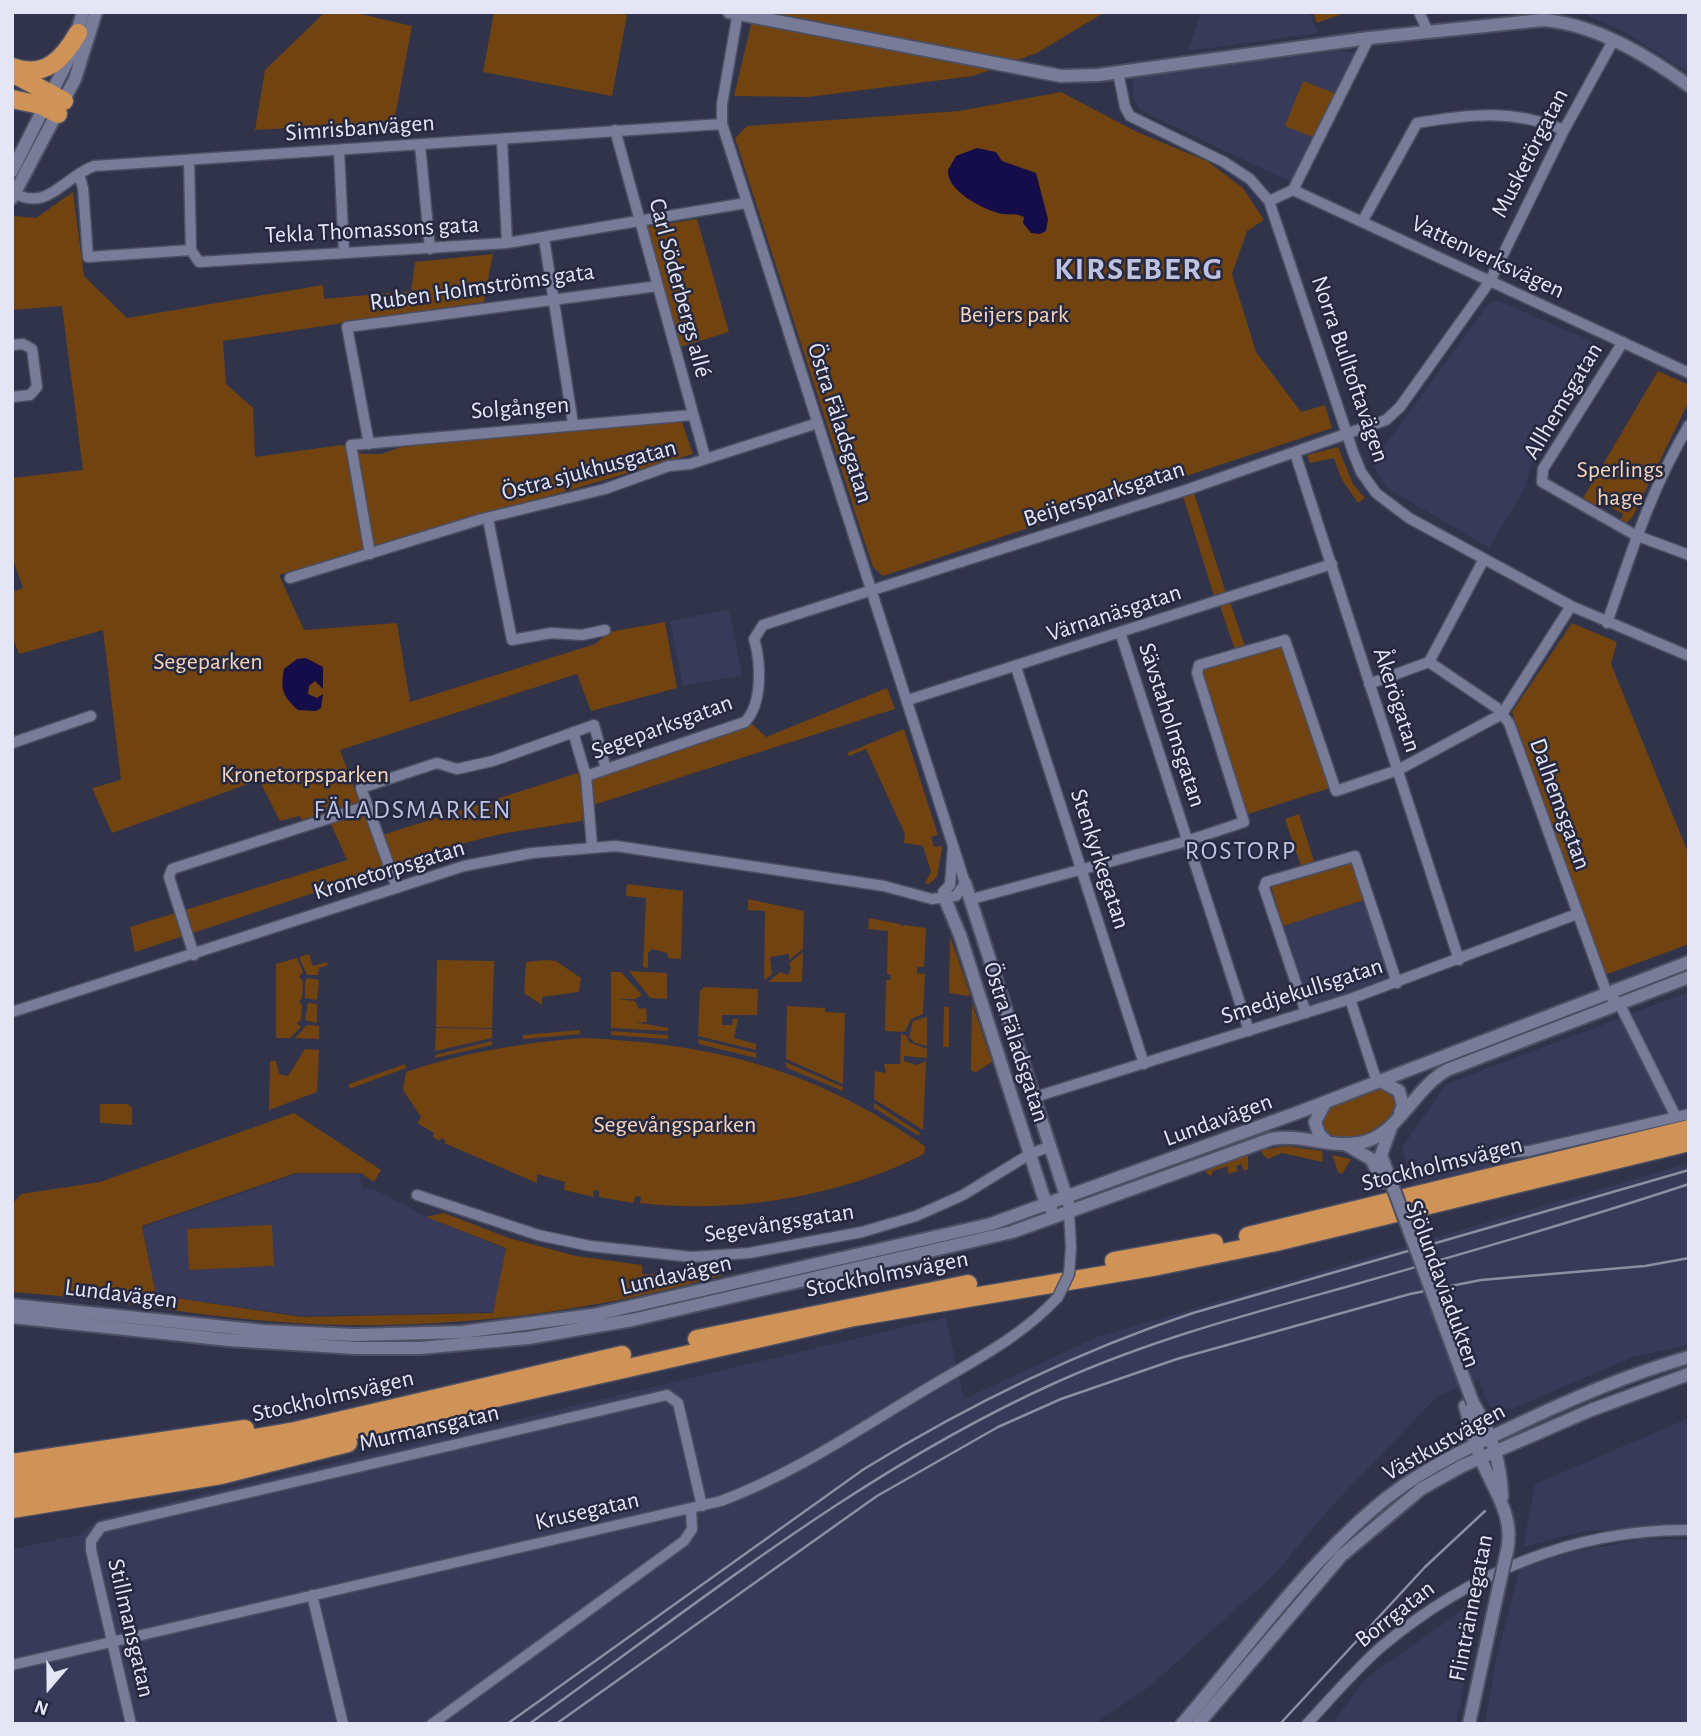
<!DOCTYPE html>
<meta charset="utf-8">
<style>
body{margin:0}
#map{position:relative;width:1701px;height:1736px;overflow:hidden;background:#30334a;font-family:"Alegreya Sans",sans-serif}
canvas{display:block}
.frame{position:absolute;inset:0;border:14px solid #e4e6f6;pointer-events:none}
.north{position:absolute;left:14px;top:1652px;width:70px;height:70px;-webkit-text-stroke:5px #262840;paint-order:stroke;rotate:200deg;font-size:19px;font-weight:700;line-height:28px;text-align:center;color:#e4e6f6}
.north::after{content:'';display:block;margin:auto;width:24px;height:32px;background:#e4e6f6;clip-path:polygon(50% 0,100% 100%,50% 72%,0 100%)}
</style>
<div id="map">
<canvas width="1701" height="1736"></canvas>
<div class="frame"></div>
<div class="north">N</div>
</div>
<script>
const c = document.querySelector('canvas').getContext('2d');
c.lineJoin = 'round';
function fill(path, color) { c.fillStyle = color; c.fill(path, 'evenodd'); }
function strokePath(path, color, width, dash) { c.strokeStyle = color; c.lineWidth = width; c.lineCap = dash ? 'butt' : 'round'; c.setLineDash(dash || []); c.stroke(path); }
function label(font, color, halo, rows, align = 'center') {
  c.font = font + ' "Alegreya Sans",sans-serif'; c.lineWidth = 5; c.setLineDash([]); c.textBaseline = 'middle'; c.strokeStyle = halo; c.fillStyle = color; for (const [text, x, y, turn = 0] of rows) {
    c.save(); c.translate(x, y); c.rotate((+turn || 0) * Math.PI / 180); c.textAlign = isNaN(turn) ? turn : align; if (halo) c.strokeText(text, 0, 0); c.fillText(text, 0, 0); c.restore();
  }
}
fill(new Path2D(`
 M1201,12h108l9,21 -130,18z
 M1580,12h109v61l-64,-41z
 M1342,51l16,3 -63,130 -129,-61 -27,-14 -6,-11v-18l4,-5z
 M1497,300l105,46 1,8 -72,113 -6,21 -36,60 -102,-60 -15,-25 115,-157z
 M729,609l13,66 -59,11 -13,-65z
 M1364,900l25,80 -79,27 -27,-81z
 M1689,992v128l-275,64 -12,-36 44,-64z
 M1689,1163v182l-56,12 -121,52 -23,-3 -10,-26 -41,16 -108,112 -56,67 -125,112 -55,37h-1082v-175l68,-14 19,-16 847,-202 18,82 133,-62z
 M297,1174h63l2,14 12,1 55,29 77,31 -12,63 -192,4 -146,-21 -13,-68z
 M1689,1418v109l-103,4 -63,16 12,-63z
 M1643,1539l46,1v184h-204l11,-65 24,-91 52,-16z
 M1471,1604l5,19 -20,101h-124l33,-45z`), '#373a58');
fill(new Path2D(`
 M325,12h27l60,14 -18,96 -139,8 10,-60z
 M494,12h117l16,3 -15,81 -129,-24z
 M754,12h351l-68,41 -64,23 -165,21 -74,-1z
 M1313,12h34l-30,11z
 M1303,81l34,13 -24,43 -28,-11z
 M1061,92l76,40 70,29 36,27 21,32 -17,11 -15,43 24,78 45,60 24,-7 7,23 -449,148 -10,-9 -11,-33 -127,-396 12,-12 212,-15z
 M73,192l11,84 43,42 196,-33 1,14 87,-8 4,-29 78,-8 -9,48 -261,39 3,43 27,24 2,49 86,-12 22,9h19l24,-9 276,-23 11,32 -414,121 25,55 93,-7 13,79 185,-58 14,-12 56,-10 12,66 -86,23 -14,-37 -237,76 33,88 205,-65 3,10 171,-59 14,13 121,-49 8,21 -311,99 -2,13 -76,12 -38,9 -333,110 -5,-25 217,-67 -21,-47 -25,7 -1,-4 -20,5 -21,-41 -147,53 -20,-45 29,-8 -18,-150 -84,24 -7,-19v-43l11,-4 -11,-31v-79l71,-8 -21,-164 -50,4v-91l2,-3 22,2z
 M697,219l32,113 -49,15 -33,-120z
 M1658,371l31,14v16l-57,117 -6,5 -6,-2 3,-7 -25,-14 -4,7 -12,-7z
 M1338,447l15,37 12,14 -7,5 -17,-25 -7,-20 -24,5 -3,-8z
 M1194,493l32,100 -12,3 -31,-100z
 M1230,602l15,44 -10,4 -15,-44z
 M1572,623l45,19 -6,22 78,191v89l-84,31 -93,-263z
 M1279,646l7,3 44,139 -85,27 -44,-138 5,-9z
 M904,729l34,106 -7,2 3,10 7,-1 1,3 -5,28 -8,7 -4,-1 6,-11 -8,-26 -19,-3 1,-9 -39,-85 -17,7 -2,-3z
 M1299,814l15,47 -13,5 -16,-47z
 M1350,860l14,40 -81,26 -12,-40z
 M627,884l56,7 -2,68 -13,-1 -1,-5 -15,-4 -4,4v15l-5,-1 3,-69 -20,-2z
 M748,899l56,12 -1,38 -14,11v-6l-19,3 2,17 -8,6 1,-69 -17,-1z
 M869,918l31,6 3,3 1,-2 22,3 -2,39h-7v6l8,1 -2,40 -12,5 -6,13 -20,-1 1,-51h4l1,-5 -4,-1 1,-43 -20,-2z
 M950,936l20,58 -2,2 -19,-3z
 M803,952l-1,30h-34l12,-10 8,3 3,-7 -2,-5z
 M309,954l4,12 14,-4 1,3 -9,3 -1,7h-11l-8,-18z
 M297,958l6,14 -4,5 4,4 -1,17 -3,3 3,4 -1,15 -4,3 4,4 -11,11h-14v-74z
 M437,960l57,1 -2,67 -56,-1z
 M546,960l10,1 25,17 -2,14 -37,5v8l-18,-12 2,-31z
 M629,971l38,2v26l-17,-1z
 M611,972h10l21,23 -7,4h-18l18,2 4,8 7,-1 1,14h-12l33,6v3l-57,-3z
 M308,978l11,2 -2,20 -12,-2v-17z
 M704,987l54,2 -1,26h-35v10h10l1,-6h5l-4,19 22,6v6l-58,-14 2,-45z
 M308,1003l9,1v19l-12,-3z
 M972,1003l20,59 -16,10 -5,-1z
 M787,1006l38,2v4l20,1 -2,71 -57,-25z
 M944,1007h5v40h-6z
 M927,1017v29l-12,-3 -6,-6 4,-16z
 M307,1025l12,1v13l-24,-1z
 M436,1028l56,1v9l-57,13z
 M580,1030v4l-57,5v-4z
 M611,1031l57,4v4l-57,-4z
 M901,1034l5,1 3,7 18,7v9l-23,-2v5l13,4 9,-4 -3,69 -49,-31 1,-28 11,2 -2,-9h16z
 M583,1038c133,6 230,31 342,108l-1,8c-84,43 -191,60 -284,49l1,-6 -5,-1 -3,7 -34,-6v-7l-6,1 1,6 -30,-7 1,-8 -28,-8v9l-93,-40 2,-2 -4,-3 -3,3 -6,-4 1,-4 -17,-10 4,-6 -18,-27 3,-18c58,-20 116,-29 177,-34z
 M698,1039l58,14v5l-57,-14z
 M492,1041v4l-57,13v-3z
 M305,1049l14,1 -2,42 -48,18 1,-49h6l3,13 9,2z
 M785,1062l58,25v4l-56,-23z
 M405,1064l1,4 -57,21v-5z
 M1381,1089c47,8 -26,72 -58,40l-2,-12 8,-9z
 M874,1103l46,30 -1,3 -45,-28z
 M100,1104h28l4,4v17l-32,-2z
 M294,1113l87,57 -7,12 -13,-9h-65l-154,53 14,69 146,22 191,-4 13,-65 -80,-31 18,-4 65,25 67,18 66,9v9l82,1c-149,41 -304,59 -458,46 -85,-7 -169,-24 -254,-29v-88l9,-10 79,-12z
 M1286,1146l36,5 1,11 -41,-9 -14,6 -5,-4 -1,-5z
 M1248,1155v14l-4,2 -3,-7 -5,2 2,5 -10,3v-8l-15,5 -2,5 -5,-3 1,-4z
 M1332,1155l19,4 -9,15 -4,-2z
 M272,1225l2,41 -85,4 -2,-41z`), '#704311');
fill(new Path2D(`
 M977,148l19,4 6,9 34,12 12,46 -2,12 -6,3 -9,-1 -8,-10 1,-6c-8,-4 -14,-2 -22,-3 -18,-4 -56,-23 -54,-44l8,-14z
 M306,658l17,9v22l-8,-8 -6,5 -1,8 9,4 6,-4 -2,14 -5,3 -18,-1c-15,-13 -18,-21 -14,-41l13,-10z`), '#150d4a');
const street = new Path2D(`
 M738,12l-16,92v20l243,759
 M1419,12l9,20
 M1118,72l7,35 5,9 94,46 26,17 19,22 84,251 8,20 15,21 33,25 162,88 118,50
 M615,130l90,327
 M502,139l5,104
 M420,145l10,104
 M339,151l5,102
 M189,161l2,89
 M79,174l4,14 5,69 103,-7 8,12 308,-19 239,-40
 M1293,190l76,-152
 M12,192c36,21 50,-14 82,-26l628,-42
 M1269,201l24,-11 396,183
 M1362,222l55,-99c53,-9 96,-14 147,7
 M544,238l29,186
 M1623,342l-80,127 -1,13 93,53 54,20
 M12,345l11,-1 9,5 5,38 -7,8 -18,2
 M369,444l-22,-117 311,-41
 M1295,453l164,507
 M488,519l24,121 39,-7 31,2 23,-5
 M370,554l-19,-109 341,-30
 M290,578l192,-59 123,-30 64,-23 21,-2 128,-41
 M1607,623c25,-72 43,-132 82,-198
 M1120,632l129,399
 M1429,662l68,46 12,15 98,271 12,9 57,114
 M1016,667l128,397
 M1369,684l60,-22 55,-103
 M908,700l424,-136
 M573,732l13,44 6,70
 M12,743l79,-27
 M586,776l159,-54c18,-19 16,-60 9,-83l9,-14 426,-136 197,-69 14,-13 90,-126 74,-151 49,-89
 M397,888l-36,-100 76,-25 20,6 36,-8 101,-36 12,44
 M945,899l-2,-7 7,-7 3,-38
 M972,899l215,-58 57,-19 -47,-149 2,-8 86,-25 51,151 62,-21 104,-56 69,-108
 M194,955l-25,-78 3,-8 195,-63
 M1350,999l27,83
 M12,1012l452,-146 68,-13 84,-7 268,40 48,13 24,-3 9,-13
 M1306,1013l-42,-125 2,-6 89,-26 42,127
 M1035,1097l315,-98 227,-85
 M1494,1154l35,-3 160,-37
 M417,1195l121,40 52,11 102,11 57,-4 113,-21 54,-16 47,-21 67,-41 21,-8
 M1069,1213l2,34
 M312,1595l31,129
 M12,1665l709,-164c70,-26 132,-68 197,-107 47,-29 102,-55 140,-97
 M131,1724l-40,-174v-9l10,-14 566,-132 11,8 24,103
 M432,1724l252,-183 8,-12 -1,-20
 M1307,1724c24,-26 48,-54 74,-77 87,-73 193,-118 308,-117`);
const secondary = new Path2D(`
 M729,12l332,64 37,-1 271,-37 174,-18c52,4 104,35 146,66
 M12,171l58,-115 13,-44
 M12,198l63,-119 21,-67
 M965,883l103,319
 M945,899l15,36 83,260 8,14
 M1381,1081l18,10 4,14 -3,8
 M1325,1103l-10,19 4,12 7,7
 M1347,1145l24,14 12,23
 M1390,1179l-9,-24 10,-28
 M12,1305l252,26 91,4 107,-3 131,-17 398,-91 311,-113 387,-149
 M12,1317l217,23 127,8h64l108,-10 104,-18 380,-88 259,-93c32,-6 66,12 96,2 32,-10 49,-54 80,-71l242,-93
 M1473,1403c19,30 28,60 29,94
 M1465,1406c5,18 9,36 16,53 12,31 34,56 26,92
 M1182,1724c62,-72 119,-153 191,-215 40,-35 90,-59 137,-81 59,-28 116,-53 179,-71
 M1198,1724l143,-168 80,-67 41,-23 129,-56 98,-36
 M1469,1724l28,-129`);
const highway = new Path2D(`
 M12,67c33,12 51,-8 66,-34
 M12,73l52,28
 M12,99l28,6 18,9
 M1248,1236l441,-107
 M1114,1261l100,-18
 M697,1339l271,-55
 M12,1463l233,-34
 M12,1480l283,-49 327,-76
 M12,1494l145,-22 95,-19 602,-136 304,-51 118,-24 413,-100
 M12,1509l209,-34 127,-32`);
strokePath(street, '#4d4f63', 13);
strokePath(secondary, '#4d4f63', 16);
strokePath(highway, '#4d4f63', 21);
strokePath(street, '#787c98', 10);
strokePath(secondary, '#787c98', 12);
strokePath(highway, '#d09357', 18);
strokePath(new Path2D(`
 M507,1724l357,-255c104,-64 212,-117 329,-156l496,-143
 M529,1724c171,-122 336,-256 528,-342 95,-43 196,-69 296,-97 112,-32 224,-64 336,-101
 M556,1724l321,-228 121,-69 63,-28 116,-40 233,-65 71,-14 164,-14 44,-8
 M1280,1724l145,-157 60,-56`), '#8c8fa2', 2.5);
const streetBridge = new Path2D(`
 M1058,1297l11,-23 2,-27`);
const secondaryBridge = new Path2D(`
 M1390,1179l83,224
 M1497,1595l10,-44`);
strokePath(streetBridge, '#4d4f63', 13, []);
strokePath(secondaryBridge, '#4d4f63', 16, []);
strokePath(streetBridge, '#787c98', 10);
strokePath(secondaryBridge, '#787c98', 12);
label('24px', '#e4e6f6', '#262840', [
 ["Simrisbanvägen",360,128,-4],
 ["Musketörgatan",1530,153,-63],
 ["Tekla Thomassons gata",372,230,-3],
 ["Vattenverksvägen",1488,257,25],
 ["Ruben Holmströms gata",482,287,-8],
 ["Carl Söderbergs allé",680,288,75],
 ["Norra Bulltoftavägen",1350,369,71],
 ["Allhemsgatan",1563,401,-59],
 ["Solgången",520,408,-4],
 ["Östra Fäladsgatan",840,423,72],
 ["Östra sjukhusgatan",589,470,-15],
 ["Beijersparksgatan",1104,494,-18],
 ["Värnanäsgatan",1114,613,-18],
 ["Åkerögatan",1397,700,72],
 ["Sävstaholmsgatan",1172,725,72],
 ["Segeparksgatan",662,727,-20],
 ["Dalhemsgatan",1560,804,70],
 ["Stenkyrkegatan",1100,859,72],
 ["Kronetorpsgatan",389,870,-17],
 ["Smedjekullsgatan",1302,991,-18],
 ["Östra Fäladsgatan",1016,1042,72],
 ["Lundavägen",1218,1120,-20],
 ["Stockholmsvägen",1442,1164,-14],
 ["Segevångsgatan",779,1223,-9],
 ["Stockholmsvägen",887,1274,-11],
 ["Lundavägen",676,1275,-13],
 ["Sjölundaviadukten",1443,1284,70],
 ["Lundavägen",121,1294,7],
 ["Stockholmsvägen",333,1396,-13],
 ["Murmansgatan",429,1428,-13],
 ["Västkustvägen",1444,1442,-29],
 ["Krusegatan",587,1511,-13],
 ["Flintrännegatan",1471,1608,-79],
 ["Borrgatan",1395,1614,-38],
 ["Stillmansgatan",131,1628,77]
]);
label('24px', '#f7d6b8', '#262840', [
 ["Beijers park",1014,315],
 ["Sperlings",1620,470],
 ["hage",1620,498],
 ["Segeparken",208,662],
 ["Kronetorpsparken",305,775],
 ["Segevångsparken",675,1125]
]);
c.letterSpacing = '2px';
label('26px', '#bec2e1', '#262840', [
 ["FÄLADSMARKEN",413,810],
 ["ROSTORP",1241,851]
]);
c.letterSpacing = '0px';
c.letterSpacing = '2px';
label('bold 32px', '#bec2e1', '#262840', [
 ["KIRSEBERG",1139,269]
]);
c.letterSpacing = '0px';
</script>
